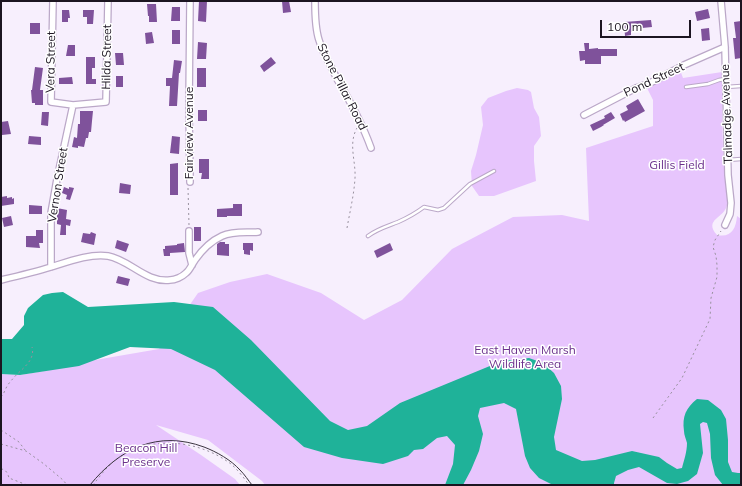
<!DOCTYPE html>
<style>
body{margin:0}
#map{position:relative;width:742px;height:486px;overflow:hidden;background:#f7effd;font-family:Mulish,sans-serif}
canvas{display:block}
.frame{position:absolute;inset:0;border:2px solid #1c1521;pointer-events:none}
.scale{position:absolute;left:600px;top:20px;width:91px;height:18px;box-sizing:border-box;border:2px solid #1c1521;border-top:0;padding-left:5px;font-size:12px;line-height:14px;white-space:nowrap;color:#1c1521;-webkit-text-stroke:3px #fff;paint-order:stroke}
</style>
<div id="map">
<canvas width="742" height="486"></canvas>
<div class="frame"></div>
<div class="scale">100 m</div>
</div>
<script>
const c = document.querySelector('canvas').getContext('2d');
c.lineJoin = 'round';
function fill(path, color) { c.fillStyle = color; c.fill(path, 'evenodd'); }
function strokePath(path, color, width, dash) { c.strokeStyle = color; c.lineWidth = width; c.lineCap = dash ? 'butt' : 'round'; c.setLineDash(dash || []); c.stroke(path); }
function label(font, color, halo, rows, align = 'center') {
  c.font = font + ' Mulish,sans-serif'; c.lineWidth = 3; c.setLineDash([]); c.textBaseline = 'middle'; c.strokeStyle = halo; c.fillStyle = color; for (const [text, x, y, turn = 0] of rows) {
    c.save(); c.translate(x, y); c.rotate((+turn || 0) * Math.PI / 180); c.textAlign = isNaN(turn) ? turn : align; if (halo) c.strokeText(text, 0, 0); c.fillText(text, 0, 0); c.restore();
  }
}
fill(new Path2D(`
 M680,70l3,8 39,-6c0,32 0,64 2,96 1,11 5,27 3,37 -2,13 -24,14 -10,30 14,3 19,-6 20,-19l4,3v266h-476l-3,-4 -54,-41 -52,-15 45,30 34,24 5,6h-239v-111l19,1 24,-4 51,-11 64,-11 39,-56 32,-11 37,-8 54,19 43,27 38,-20 50,-51 61,-32 49,-2 27,6 -3,-73 67,-22v-26l-7,-14z
 M517,88l11,2 3,2 3,16 5,9 2,19 -7,10v15l2,20 -42,15h-15l-7,-10 -1,-15 5,-16 7,-30 -2,-18 7,-9 18,-7z`), '#e7c5fd');
fill(new Path2D(`
 M63,292l25,15 86,-5 39,5 38,33 79,81 18,9 19,-4 33,-23 102,-42 27,-3 14,5 11,10 7,13 1,13 -8,38 2,13 26,11 13,-1 37,-9 27,6 8,6 10,6 5,-1c2,-8 5,-16 5,-25 -1,-4 -3,-8 -3,-12 -2,-15 2,-23 13,-32l11,1 13,10 5,9 2,21v22l4,10 6,1h3v12h-18l-8,-10 -4,-17 -1,-24 -3,-11 -4,-1 -3,2 3,29 -6,21 -9,7 -11,3 -10,-1 -28,-16 -11,3 -12,6 -2,7v2h-61l-14,-7 -9,-10 -5,-12 -9,-47 -12,-6 -24,5 -2,8 5,18 -4,17 -8,19 -8,15h-18l8,-21 2,-19 -8,-9 -10,2 -14,11 -9,1 -6,6 -25,8 -41,-6 -38,-11 -89,-77 -44,-21 -41,-2 -51,19 -59,9 -19,-1v-35h11l12,-14v-9l4,-8 15,-13 9,-2z`), '#1fb299');
fill(new Path2D(`
 M199,1h8l-1,21 -8,-1z
 M282,1h7l2,11 -8,1z
 M147,4h9l1,18h-8v-6h-1z
 M172,7h8v14h-9z
 M708,9l2,9 -13,3 -2,-9z
 M62,10h7l1,8h-2v4h-6z
 M83,10h11l-1,14h-6v-7h-4z
 M651,20l1,7 -10,1v2l-11,2v3l-6,1 -1,-14z
 M741,21v37l-6,1 -2,-21h3l-2,-16z
 M30,23h10v11h-10z
 M709,28l1,12 -8,1 -1,-12z
 M172,30h8v14h-8z
 M152,32l2,11 -8,1 -1,-11z
 M198,42l9,1 -1,16h-9z
 M584,43h5v6l9,-1v1h19v7h-16v8h-16v-4l-5,1 -1,-10h6z
 M68,45h7v11h-9z
 M115,53h8l1,12h-8z
 M86,57h9v11h-3v11h4v5h-10z
 M271,57l5,6 -12,9 -4,-6z
 M174,60l8,1 -2,12h-1l-2,33h-8l1,-20h-4v-8h6z
 M35,67l8,1 -3,22h3v15h-8v-2h-3l-1,-13h1z
 M197,68h9v19h-9z
 M116,76h7v11h-7z
 M72,77l1,7h-14v-6z
 M638,99l7,12 -20,11 -1,-2 -1,1 -3,-7 8,-4 -2,-4z
 M198,110h9v11h-9z
 M80,111h13l-1,10 -1,11h-2l-1,6h-2l-2,9 -6,-1v2l-6,-1 2,-10 3,1 1,-14h2z
 M42,112h7l-1,14 -7,-1z
 M611,112l4,6 -12,7h1l-3,2 -8,4 -3,-6 15,-7 -1,-2z
 M8,121l3,13 -9,1 -1,-13z
 M29,136l12,1v8l-13,-1z
 M172,136l8,1 -1,17 -9,-1z
 M199,159h10v20h-8l1,-6h-3z
 M178,163v32h-8v-31z
 M120,183l11,2 -1,9 -11,-1z
 M64,187l5,2v-2l5,1 -4,12 -4,-1 1,-4 -5,-2z
 M7,196v2l5,-1v2l2,-1v6l-13,2v-9z
 M233,204h9v12h-15v1h-10v-8l16,-1z
 M29,205l13,1v8h-13z
 M57,208l10,2 -1,9 5,1 -1,6 -4,-1v10h-6l1,-10 -4,-1z
 M11,216l2,9 -9,2 -2,-9z
 M194,227h7v14h-7z
 M36,230h7v13h-4l1,5 -14,-1v-11h10z
 M91,232l5,2 -2,11 -13,-3 2,-9 7,1z
 M117,240l12,4 -3,8 -11,-4z
 M220,242h5v2h4v12l-12,-1v-11z
 M184,243l1,9 -15,1v3h-6l-1,-7h2v-3l12,-1v-1z
 M243,243h10v8l-3,-1v5l-6,-1v-4h-1z
 M390,243l3,7 -16,8 -3,-7z
 M118,276l12,3 -2,7 -12,-3z`), '#7f529b');
const lane = new Path2D(`
 M686,87l22,-3 11,-4 6,-1
 M726,87l15,-1
 M728,160l13,-1
 M368,236c9,-7 20,-10 30,-14 9,-4 18,-9 26,-15l14,3 6,-2 26,-24 24,-13`);
const street = new Path2D(`
 M53,1l-2,101 22,3 33,-3 2,-101
 M315,1c0,13 0,27 4,39 4,14 12,26 18,39 13,22 25,44 34,69
 M721,1l4,46 3,128 3,28 -1,11 -5,11
 M584,115l52,-27 14,-5 34,-18 41,-18
 M190,182l-1,-76 1,-105
 M189,231v22l3,12
 M51,267v-54l6,-34 16,-74
 M1,280c17,-4 34,-8 50,-13 16,-5 40,-14 57,-11 22,4 38,27 62,24 5,0 12,-3 16,-7 4,-3 6,-9 9,-13 7,-10 16,-19 27,-24 11,-5 24,-3 36,-4`);
strokePath(lane, '#bba8c8', 4.5);
strokePath(street, '#bba8c8', 8);
strokePath(new Path2D(`
 M188,188l1,37
 M347,228c3,-17 7,-33 8,-50 1,-17 -7,-34 2,-50
 M1,397l2,-2c2,-5 4,-10 8,-14 8,-11 25,-19 21,-34
 M653,418l29,-40 28,-59 1,-21 6,-21v-12l-1,-9 -3,-9 2,-7 6,-9
 M1,430l18,12 6,8
 M1,444l25,7 18,13 19,16 4,5
 M1,469c5,0 7,5 8,9l18,7
 M93,485c7,-9 15,-20 25,-27 34,-23 81,-18 113,6 7,6 13,14 18,21`), '#98919e', 1, [2, 3]);
strokePath(lane, '#fff', 2.5);
strokePath(street, '#fff', 5.5);
strokePath(new Path2D(`
 M90,485c30,-37 68,-55 114,-38 13,5 27,13 36,23 5,5 8,10 12,15`), '#3a333f', 1);
label('12px', '#1c1521', '#fff', [
 ["Hilda Street",107,57,-89],
 ["Vera Street",51,62,-89],
 ["Pond Street",654,80,-25],
 ["Stone Pillar Road",342,87,63],
 ["Talmadge Avenue",727,114,-92],
 ["Fairview Avenue",189,133,-90],
 ["Vernon Street",58,185,-81]
]);
label('12px', '#6b318c', '#fff', [
 ["Gillis Field",677,165],
 ["East Haven Marsh",525,350],
 ["Wildlife Area",525,364],
 ["Beacon Hill",146,448],
 ["Preserve",146,462]
]);
</script>
